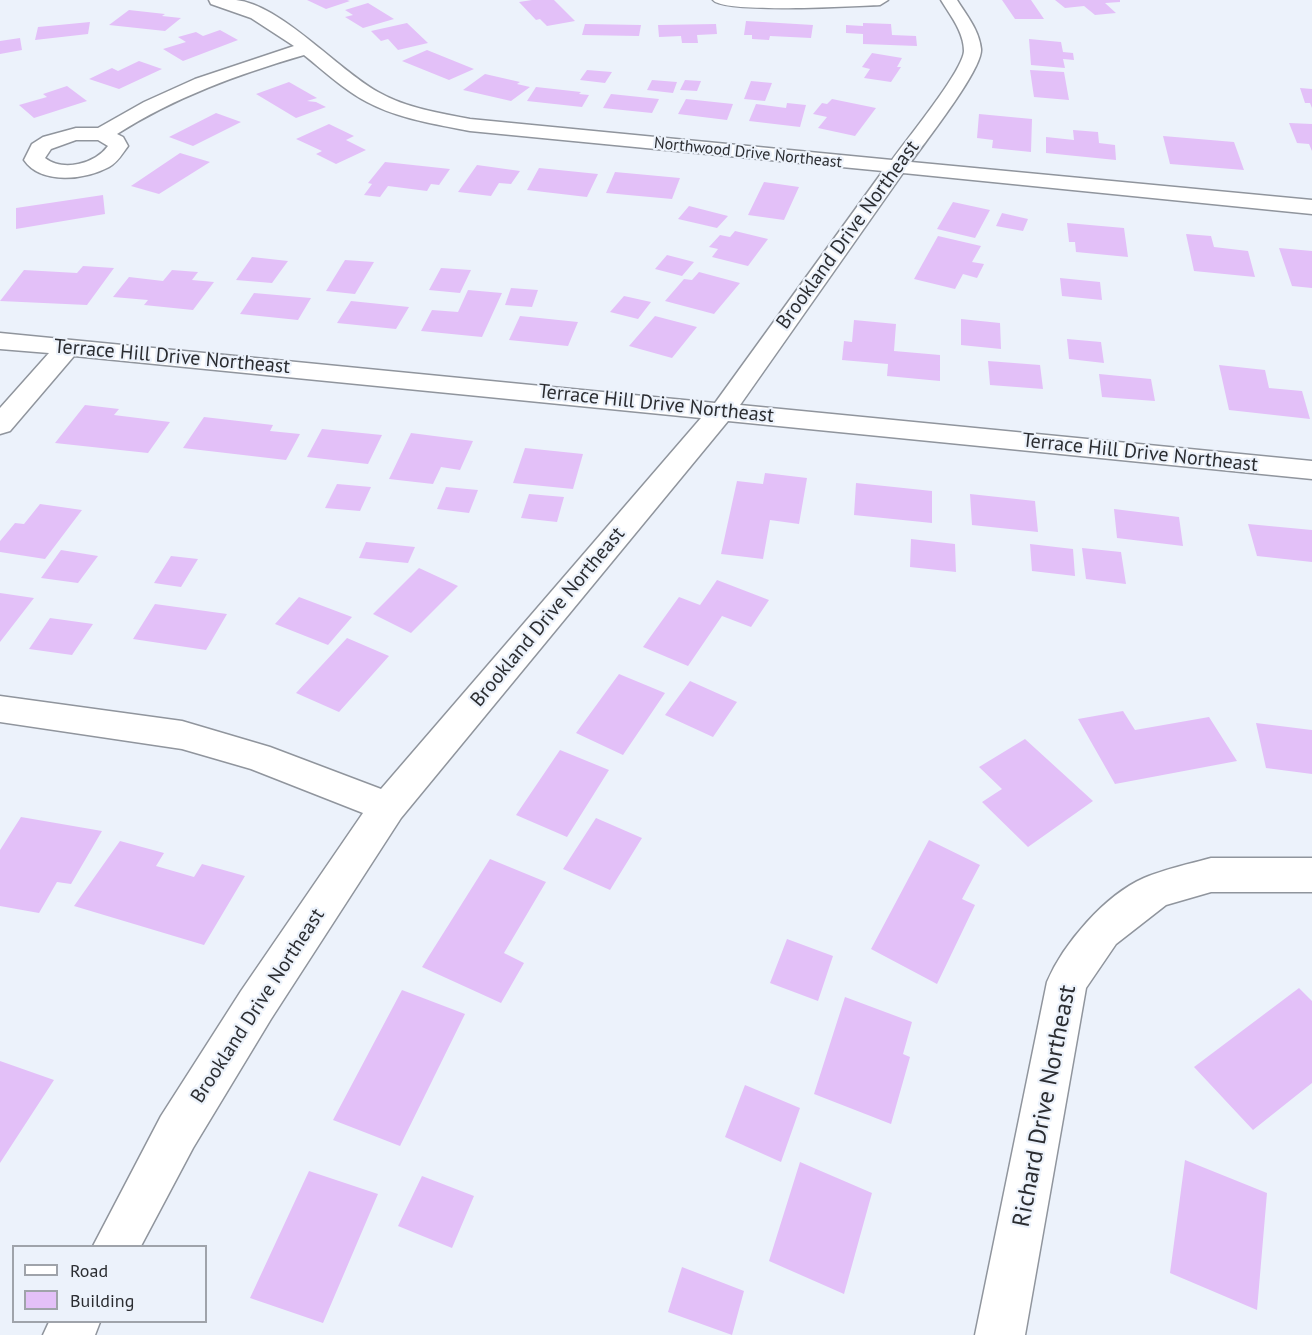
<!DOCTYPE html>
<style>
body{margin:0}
#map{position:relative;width:1312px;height:1335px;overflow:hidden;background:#ecf2fb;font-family:"PT Sans",sans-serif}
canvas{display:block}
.legend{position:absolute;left:12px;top:1245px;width:195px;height:78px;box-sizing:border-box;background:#ecf2fb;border:2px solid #9fa3aa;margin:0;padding:8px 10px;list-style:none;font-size:18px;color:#2b2d31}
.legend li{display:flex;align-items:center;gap:12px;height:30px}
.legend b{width:30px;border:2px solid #9fa3aa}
</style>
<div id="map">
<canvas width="1312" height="1335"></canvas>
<ul class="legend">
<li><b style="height:8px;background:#fff"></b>Road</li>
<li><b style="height:16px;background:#e3c0f8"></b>Building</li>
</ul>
</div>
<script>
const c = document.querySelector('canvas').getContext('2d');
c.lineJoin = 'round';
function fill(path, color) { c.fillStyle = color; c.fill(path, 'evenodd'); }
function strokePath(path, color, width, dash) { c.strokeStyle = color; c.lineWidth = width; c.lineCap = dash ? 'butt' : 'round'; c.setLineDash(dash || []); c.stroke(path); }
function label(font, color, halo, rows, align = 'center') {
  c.font = font + ' "PT Sans",sans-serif'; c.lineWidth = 4.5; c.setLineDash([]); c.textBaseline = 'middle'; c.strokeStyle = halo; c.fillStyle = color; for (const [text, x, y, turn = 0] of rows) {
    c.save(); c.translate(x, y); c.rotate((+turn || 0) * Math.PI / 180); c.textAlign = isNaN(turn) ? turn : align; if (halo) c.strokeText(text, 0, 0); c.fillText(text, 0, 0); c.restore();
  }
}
fill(new Path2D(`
 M307,0h40l3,1 -24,8z
 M532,0h22l21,21 -28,5 -7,-7 -4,1 -17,-18z
 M1002,0h29l13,19h-29z
 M1055,0h65v2l-15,1 11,10 -21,2 -11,-9 -19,2z
 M368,3l26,16 -31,9 -18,-11 8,-2 -8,-5z
 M129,10l36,4 -3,2 19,2 -16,13 -56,-6z
 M746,21l67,4 -2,13 -41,-2 -1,4 -17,-1v-4h-8z
 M90,22l-2,12 -53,6 3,-13z
 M407,23l21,20 -30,7 -10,-11 -7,2 -10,-10z
 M863,23l28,1 1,11 24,1 1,10 -54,-2v-10l-17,-1v-8l17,1z
 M585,24l56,1 -2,11 -57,-1z
 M716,24l1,10 -20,1 1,8h-16l-1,-7 -22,1 -1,-12z
 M220,30l18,10 -55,21 -20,-12 23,-7 -8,-5 18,-5 7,4z
 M20,38l2,12 -22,4v-13z
 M1029,39l32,3 2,10 10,1 1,7 -11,-1 2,9 -34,-3z
 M427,50l47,19 -25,11 -47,-19z
 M872,53l30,5 -5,9h4l-10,15 -27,-4 6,-9 -8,-2z
 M139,61l23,8 -43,20 -30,-10 23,-11 6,3z
 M587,70l25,2 -7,11 -25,-3z
 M1030,70l34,2 5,28 -35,-3z
 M485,74l35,8 -3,2 13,3 -19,14 -48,-11z
 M652,80l25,2 -4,11 -26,-3z
 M685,80l16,1 -4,10 -17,-1z
 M751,81l21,2 -7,18 -21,-2z
 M289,82l28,16 -10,3 9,1 10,5 -30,11 -40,-24z
 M67,86l20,15 -53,17 -15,-13 28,-8 -4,-3z
 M536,87l45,5 -2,2 10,1 -7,12 -55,-6z
 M1300,88l12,1v19l-2,-5h-5z
 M611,94l48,5 -7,14 -49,-5z
 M686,99l47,5 -6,16 -49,-6z
 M832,99l44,9 -21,28 -37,-8 9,-11 -14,-3 9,-11 5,1z
 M787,103l19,2 -6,22 -51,-6 7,-17 30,4z
 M216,113l25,9 -48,24 -24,-9z
 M979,114l53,5 -1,33 -39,-4 1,-8 -16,-2z
 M1289,123l23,1v27l-3,-7 -12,-1z
 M329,124l25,12 -8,4 20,10 -30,14 -20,-10 6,-3 -26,-12z
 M1073,130l25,2 1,11 16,2 1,15 -70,-7v-16l28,3z
 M1163,136l71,6 10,28 -74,-6z
 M180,153l30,9 -51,32 -28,-8z
 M385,162l65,7 -11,16 -8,-1 -4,7 -39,-5 -8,11 -16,-2 8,-11 -4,-1z
 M477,165l43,6 -9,13 -12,-1 -8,13 -33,-4z
 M539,168l59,6 -11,23 -60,-7z
 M615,172l65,6 -8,21 -66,-6z
 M764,182l35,5 -15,33 -36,-5z
 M103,195l2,19 -89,15v-21z
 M953,202l37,8 -15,28 -38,-9z
 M689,206l39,10 -11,12 -39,-9z
 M1002,213l26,6 -5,12 -27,-5z
 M1067,223l57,5 4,29 -52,-5 -1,-10h-6z
 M735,231l33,8 -20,27 -36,-9 6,-8 -9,-2 11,-12 10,2z
 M1186,234l25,2 3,11 34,4 7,26 -61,-6z
 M938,236l43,10 -9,16 12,2 -7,14 -14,-4 -8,15 -41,-10z
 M1279,248l33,3v37l-20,-2z
 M667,255l27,7 -12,14 -27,-7z
 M252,257l36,4 -16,22 -36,-3z
 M345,260l29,2 -19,32 -29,-3z
 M83,266l31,2 -27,37 -87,-4 24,-31 53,3z
 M441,268l30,2 -11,23 -31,-3z
 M172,270l26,2 -6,8 22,2 -21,28 -49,-5 4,-5 -35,-3 16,-20 34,4z
 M699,272l41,11 -26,31 -49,-13 19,-22 8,1z
 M1060,278l40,4 2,18 -40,-4z
 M511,288l27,2 -6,17 -27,-2z
 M468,290l34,3 -20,44 -61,-6 11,-21 26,2z
 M254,293l57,5 -13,22 -58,-6z
 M624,296l27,6 -13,17 -28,-7z
 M351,301l58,6 -13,22 -59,-6z
 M520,316l58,6 -10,24 -59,-6z
 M655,316l42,11 -25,31 -43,-12z
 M961,319l39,4 1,26 -40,-4z
 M854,320l42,4 -2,27 46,4v26l-53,-5 1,-12 -46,-4 2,-19 8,1z
 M1067,339l34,3 3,21 -35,-4z
 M988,361l52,4 3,24 -53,-4z
 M1219,365l46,5 4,18 33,3 8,28 -81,-9z
 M1099,374l52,5 4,22 -53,-4z
 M85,405l34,4 -5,6 56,7 -22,31 -93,-10z
 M204,417l69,8 -3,6 30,3 -14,26 -103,-12z
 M322,429l60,6 -14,29 -61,-7z
 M411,433l62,8 -13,29 -19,-3 -8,17 -44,-5z
 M525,448l58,6 -10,35 -60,-6z
 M765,473l42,5 -8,46 -29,-4 -7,39 -42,-5 16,-73 26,3z
 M856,483l76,8v32l-78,-8z
 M337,484l34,3 -11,24 -35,-3z
 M446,487l32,3 -9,23 -32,-4z
 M529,494l35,3 -7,25 -36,-4z
 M970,494l65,7 3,31 -66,-7z
 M40,504l42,6 -37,49 -45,-7v-11l15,-18 9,1z
 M1114,509l65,8 4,29 -66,-8z
 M1248,524l64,6v32l-55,-6z
 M911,539l44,5 1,28 -46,-5z
 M366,542l49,5 -7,16 -49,-5z
 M1030,544l43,5 2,27 -43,-5z
 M1082,548l39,4 5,32 -40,-5z
 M61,550l37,6 -20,27 -37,-5z
 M171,556l27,3 -17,28 -27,-4z
 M419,568l39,18 -47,47 -38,-19z
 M717,580l52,20 -18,27 -29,-11 -34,50 -45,-19 36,-50 21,8z
 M0,593l34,5 -34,44z
 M299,597l53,20 -24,28 -53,-21z
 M155,604l72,10 -21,36 -73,-11z
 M50,618l43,6 -21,31 -43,-6z
 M347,638l42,18 -50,56 -43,-19z
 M619,674l46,19 -42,62 -47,-22z
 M690,681l47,21 -24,35 -48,-22z
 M1123,711l12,19 74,-13 28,44 -122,23 -37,-65z
 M1256,723l56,7v44l-46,-6z
 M1025,739l68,62 -65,46 -46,-45 20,-13 -23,-22z
 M560,750l49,20 -42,67 -51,-22z
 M21,817l81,14 -31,53 -14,-2 -18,31 -39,-7v-56z
 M596,818l46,20 -32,52 -47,-21z
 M929,840l51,25 -18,34 13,6 -38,79 -66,-35z
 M120,841l44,12 -8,13 38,11 8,-13 43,12 -41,69 -130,-39z
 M490,859l56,23 -42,71 20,10 -23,40 -79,-36z
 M787,939l46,17 -15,45 -48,-18z
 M1299,988l13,13v82l-59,47 -59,-63z
 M402,990l63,24 -65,132 -67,-26z
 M845,997l67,25 -9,32 7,3 -19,67 -77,-30z
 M0,1061l54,19 -54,83z
 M745,1085l55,23 -19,54 -56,-25z
 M1185,1160l82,33 -10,117 -87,-37z
 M800,1162l72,31 -28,101 -75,-33z
 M309,1171l69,23 -55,129 -73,-25z
 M422,1176l52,20 -22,52 -54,-22z
 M682,1267l62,24 -12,44 -64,-23z`), '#e3c0f8');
const minor = new Path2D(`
 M209,0c9,0 18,0 27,0 45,5 101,69 142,92 28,16 61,21 92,27l422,41c14,-20 71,-89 72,-109 0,-19 -14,-36 -23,-51h16c10,16 22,30 24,49 2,20 -56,93 -70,113l401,38v14l-409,-41 -163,232 572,56v18l-584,-58 -327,397 -130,201 -78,129 -52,98h-48l68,-130 80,-125 122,-178 -112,-44 -69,-20 -182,-27v-26l182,25 88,26 111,42 320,-371 -627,-62 -64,75 -10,3v-26l49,-55 -49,-4v-16l715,70 168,-232 -413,-40c-35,-7 -71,-12 -103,-29 -23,-12 -43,-31 -63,-47 -65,19 -129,42 -187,79l6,3 5,9c-6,8 -10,16 -19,21 -24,13 -68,18 -85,-7l8,-16 11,-7 33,-9h22l46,-26 51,-23 99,-33 -43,-28 -40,-14zM76,140h22l10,6c-13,18 -45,26 -63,12l6,-9z
 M713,0h175l-8,5c-24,1 -157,9 -167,-5z
 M1211,858h101v34h-101l-45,13 -50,39 -30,44 -61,347h-50l72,-353c16,-38 58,-87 97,-104 21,-9 45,-14 67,-20z
 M49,1322h51l-5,13h-52z`);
strokePath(minor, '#90959d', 3);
fill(minor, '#fff');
label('16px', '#2b2d31', '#ecf2fb', [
 ["Northwood Drive Northeast",748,153,6]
]);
label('20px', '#2b2d31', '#ecf2fb', [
 ["Brookland Drive Northeast",848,235,-54],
 ["Terrace Hill Drive Northeast",172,357,5],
 ["Terrace Hill Drive Northeast",656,404,6],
 ["Terrace Hill Drive Northeast",1140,453,6],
 ["Brookland Drive Northeast",548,617,-50],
 ["Brookland Drive Northeast",258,1006,-57]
]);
label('24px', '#2b2d31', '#ecf2fb', [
 ["Richard Drive Northeast",1045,1106,-79]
]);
</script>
